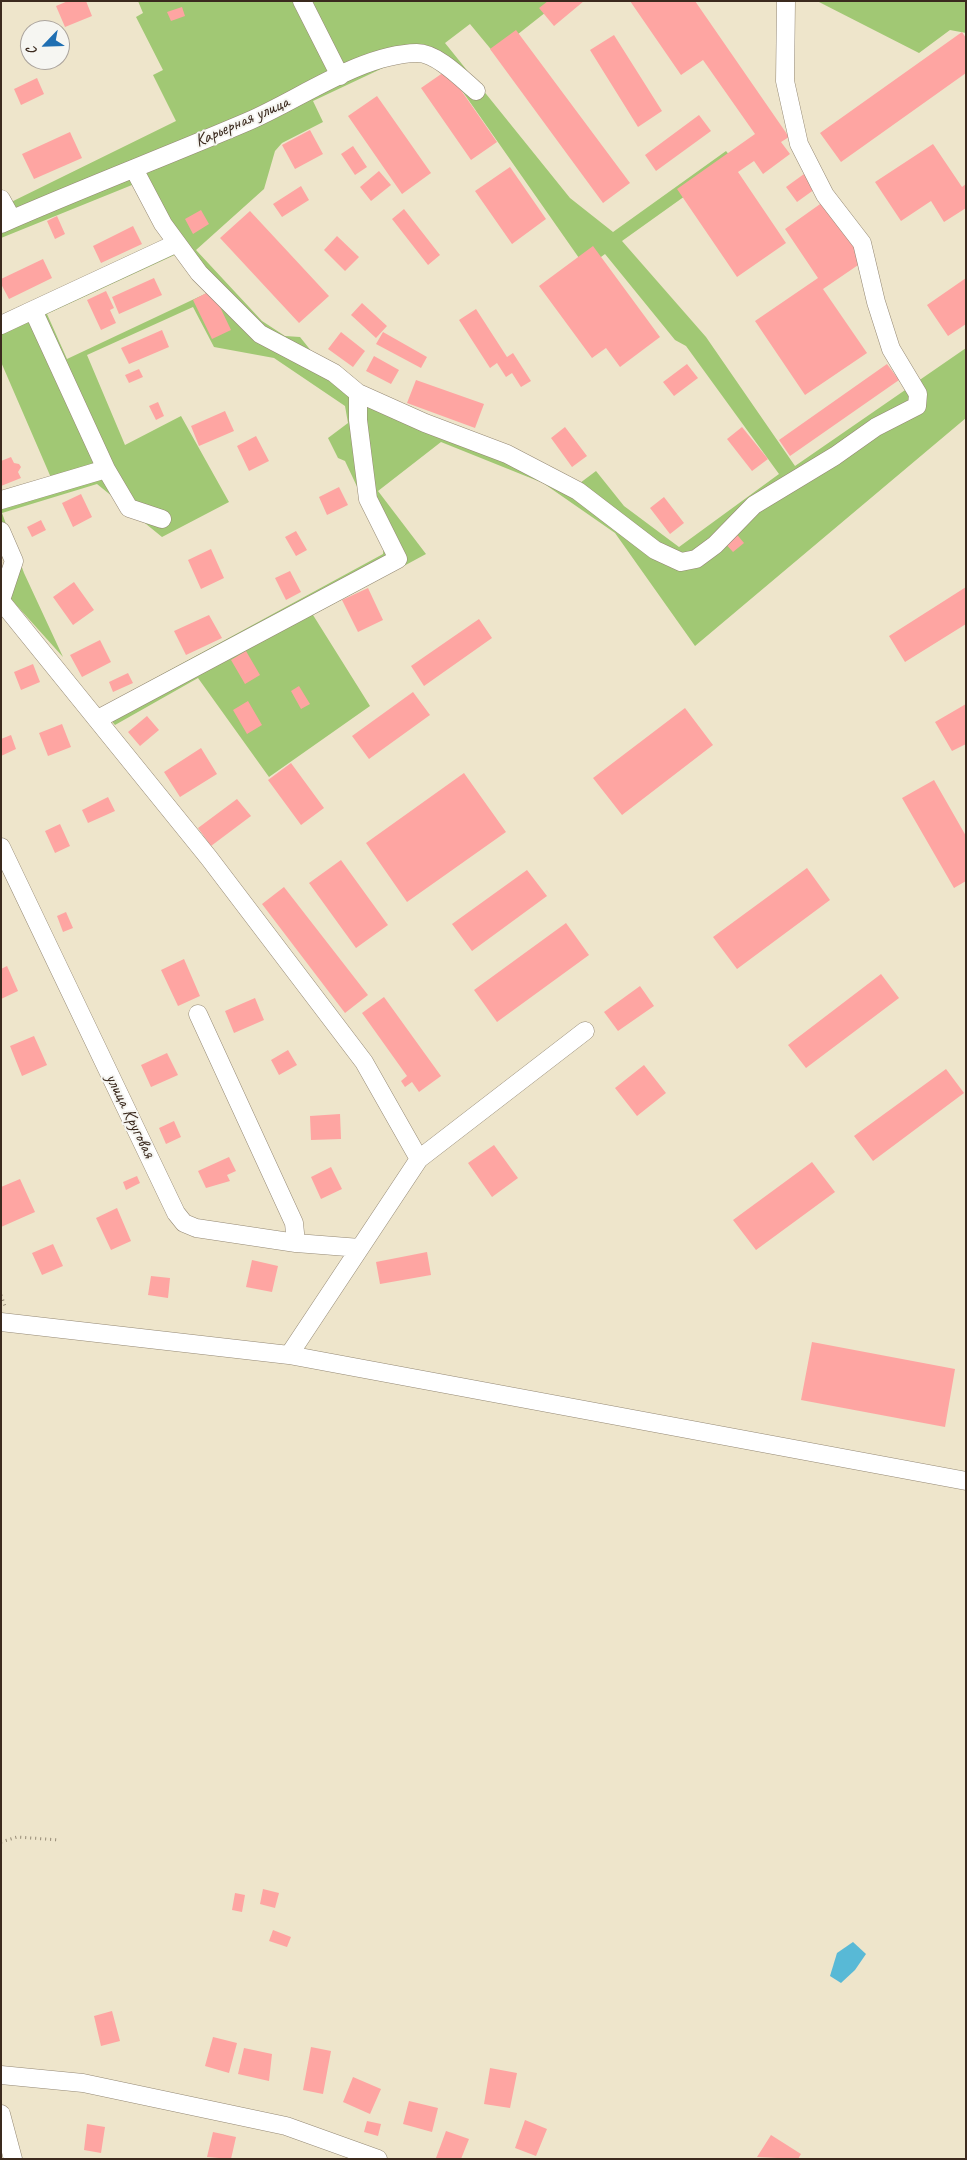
<!DOCTYPE html>
<meta charset="utf-8">
<style>
body{margin:0}
#map{position:relative;width:967px;height:2160px;overflow:hidden;background:#eee5cb;font-family:Caveat,sans-serif}
canvas{display:block}
.frame{position:absolute;inset:0;border:2px solid #3b2a1e;pointer-events:none}
.north{position:absolute;left:20px;top:20px;width:50px;height:50px;box-sizing:border-box;background:#f6f6f2;border:1px solid #aba49d;border-radius:50%;rotate:246deg;font-size:14px;font-weight:700;line-height:20px;text-align:center;color:#3b2a1e}
.north::after{content:'';display:block;margin:auto;width:18px;height:22px;background:#1f6fb2;clip-path:polygon(50% 0,100% 100%,50% 72%,0 100%)}
</style>
<div id="map">
<canvas width="967" height="2160"></canvas>
<div class="frame"></div>
<div class="north">С</div>
</div>
<script>
const c = document.querySelector('canvas').getContext('2d');
c.lineJoin = 'round';
function fill(path, color) { c.fillStyle = color; c.fill(path, 'evenodd'); }
function strokePath(path, color, width, dash) { c.strokeStyle = color; c.lineWidth = width; c.lineCap = dash ? 'butt' : 'round'; c.setLineDash(dash || []); c.stroke(path); }
function label(font, color, halo, rows, align = 'center') {
  c.font = font + ' Caveat,sans-serif'; c.lineWidth = 4; c.setLineDash([]); c.textBaseline = 'middle'; c.strokeStyle = halo; c.fillStyle = color; for (const [text, x, y, turn = 0] of rows) {
    c.save(); c.translate(x, y); c.rotate((+turn || 0) * Math.PI / 180); c.textAlign = isNaN(turn) ? turn : align; if (halo) c.strokeText(text, 0, 0); c.fillText(text, 0, 0); c.restore();
  }
}
fill(new Path2D(`
 M138,1h422l-66,52 -24,-29 -25,19 125,155 43,34 113,-81 8,10 -112,80 84,96 89,129 171,-118v70l-271,228 -80,-113 -72,-50 -102,-41 -63,49 48,63 -113,61 57,91 -101,71 -71,-99 -83,47 -15,-17 283,-154 1,-10 -39,-83 -7,-3 -10,-20 20,-15 -3,-17 -71,-48 -60,-11 -21,-40 -106,48 38,90 56,-29 48,86 -67,35 -65,-53 -95,29 22,60 39,84 -62,-69 9,-20 -9,-19v-53l51,-16 -51,-118v-41l169,-73 -38,-63 -131,53v-31l175,-86 -23,-46 10,-5 -27,-53 7,-4zM402,59l24,4 25,12 135,193 19,-14 70,86 11,6 93,128 -100,73 -55,-41 -28,-35 -16,12 -158,-61 -106,-65 -16,-20 -15,-1 -23,-15 -66,-71 68,-61 11,-38 7,-8 41,-21 -10,-21zM179,253l28,40 -140,66 -20,-45z
 M817,1h149v32l-16,-3 -31,23z`), '#a1c874');
fill(new Path2D(`
 M853,1942l13,12 -11,16 -14,13 -11,-7 7,-23z`), '#58b9d6');
fill(new Path2D(`
 M68,1h18l6,15 -27,11 -9,-21z
 M548,1h36l-30,25 -15,-18z
 M630,1h65l94,136 -8,5 9,12 -27,20 -9,-13 -16,11 48,71 -49,34 -60,-88 78,-55 -52,-74 -22,15z
 M182,7l3,9 -14,5 -4,-9z
 M516,30l114,153 -27,20 -113,-154z
 M962,32l4,6v35l-125,89 -21,-29z
 M614,35l48,76 -24,16 -48,-77z
 M447,70l50,72 -26,18 -50,-72z
 M37,78l7,16 -23,11 -7,-16z
 M377,96l54,77 -29,21 -54,-78z
 M699,115l12,16 -55,40 -11,-16z
 M310,130l13,24 -28,15 -13,-24z
 M70,132l12,26 -48,21 -12,-25z
 M933,144l29,43 4,-3v24l-22,14 -13,-21 -30,20 -26,-39z
 M353,146l14,21 -12,8 -14,-21z
 M510,167l36,52 -34,25 -37,-53z
 M379,171l12,14 -20,16 -11,-14z
 M804,174l11,15 -18,13 -11,-15z
 M301,186l8,14 -27,17 -9,-13z
 M823,202l41,59 -41,28 44,64 -62,42 -50,-74 63,-43 -33,-49z
 M404,209l36,46 -12,10 -36,-46z
 M201,210l8,14 -16,10 -8,-15z
 M250,211l79,85 -30,27 -79,-85z
 M57,216l8,18 -10,5 -8,-18z
 M133,226l9,18 -41,19 -8,-17z
 M337,236l22,21 -14,14 -21,-21z
 M593,246l67,91 -40,30 -14,-19 -14,10 -53,-72z
 M43,259l9,19 -43,21 -8,-15v-5z
 M154,278l8,17 -43,19 -7,-17z
 M966,278v46l-18,12 -21,-31z
 M212,290l19,40 -19,9 -19,-39z
 M106,291l8,17 -4,2 6,13 -15,7 -14,-30z
 M362,303l25,23 -11,12 -25,-23z
 M476,309l31,48 6,-4 18,28 -10,6 -9,-14 -6,4 -9,-14 -7,5 -31,-48z
 M162,330l7,17 -40,17 -8,-16z
 M341,332l24,19 -12,16 -25,-18z
 M383,332l44,25 -6,11 -45,-24z
 M374,356l25,14 -8,14 -25,-13z
 M687,364l11,14 -24,18 -11,-14z
 M887,364l12,16 -109,76 -11,-16z
 M139,369l4,8 -14,6 -4,-8z
 M416,380l68,24 -9,24 -68,-25z
 M158,402l6,14 -8,4 -7,-14z
 M225,411l9,20 -35,15 -8,-20z
 M565,427l22,29 -15,11 -21,-29z
 M742,427l26,32 -16,12 -25,-32z
 M256,436l13,25 -20,10 -12,-25z
 M11,457l3,6 5,1 2,3 -3,5 3,6 -20,8v-25z
 M339,487l9,18 -21,10 -8,-18z
 M81,494l11,23 -19,10 -11,-24z
 M664,497l20,26 -14,11 -20,-26z
 M41,520l5,10 -14,7 -5,-10z
 M296,531l11,19 -11,6 -11,-19z
 M734,531l10,12 -11,9 -10,-11z
 M211,549l13,29 -23,11 -13,-29z
 M290,571l11,21 -15,8 -11,-22z
 M74,582l20,28 -21,15 -20,-28z
 M966,587v37l-61,38 -16,-26z
 M368,588l15,32 -25,12 -16,-32z
 M209,615l13,23 -36,17 -12,-24z
 M479,619l13,19 -68,48 -13,-20z
 M100,640l11,22 -29,15 -12,-22z
 M246,651l14,24 -15,9 -14,-24z
 M33,664l7,18 -19,8 -7,-18z
 M128,673l5,10 -20,9 -4,-10z
 M299,686l11,18 -9,5 -10,-18z
 M413,692l17,23 -61,44 -17,-23z
 M248,701l14,24 -15,9 -14,-24z
 M966,704v40l-14,7 -17,-29z
 M685,708l28,37 -91,70 -29,-37z
 M147,716l12,14 -19,16 -12,-14z
 M62,724l9,23 -23,9 -9,-23z
 M11,735l5,14 -15,7v-17z
 M201,748l16,26 -37,23 -16,-25z
 M291,763l33,45 -23,17 -33,-45z
 M464,773l42,59 -99,70 -41,-59z
 M934,780l32,56v45l-12,7 -52,-90z
 M108,797l7,14 -27,12 -6,-13z
 M237,799l14,17 -40,30 -13,-18z
 M60,824l10,22 -15,7 -10,-22z
 M341,860l47,65 -32,23 -47,-65z
 M807,868l23,32 -93,69 -24,-32z
 M527,870l20,26 -75,55 -20,-27z
 M284,887l84,108 -23,18 -83,-109z
 M66,912l7,16 -10,4 -6,-16z
 M566,923l23,32 -92,67 -23,-32z
 M184,959l16,37 -22,10 -17,-36z
 M7,966l11,25 -17,8v-30z
 M881,974l18,24 -93,70 -18,-23z
 M640,986l14,20 -36,25 -14,-19z
 M384,997l57,79 -22,16 -7,-10 -7,5 -4,-6 6,-5 -45,-63z
 M255,998l9,22 -30,13 -9,-22z
 M34,1036l13,29 -25,11 -12,-30z
 M288,1050l9,15 -18,10 -8,-15z
 M167,1053l11,22 -27,12 -10,-22z
 M644,1065l22,28 -29,23 -22,-28z
 M946,1069l18,24 -91,68 -19,-25z
 M340,1114l1,25 -30,1 -1,-24z
 M174,1121l7,16 -15,7 -7,-16z
 M494,1145l24,33 -26,19 -24,-34z
 M229,1157l7,14 -9,4 3,6 -24,7 -8,-17z
 M812,1162l23,30 -79,58 -23,-30z
 M331,1167l11,22 -21,10 -10,-22z
 M137,1176l3,7 -14,7 -3,-8z
 M20,1179l15,33 -34,15v-40z
 M117,1208l14,33 -20,9 -15,-32z
 M53,1244l10,22 -21,9 -10,-22z
 M427,1252l4,23 -51,9 -4,-22z
 M252,1260l26,6 -6,26 -26,-5z
 M151,1276l19,2 -2,20 -20,-3z
 M812,1342l143,27 -10,58 -144,-27z
 M263,1889l16,4 -4,15 -15,-4z
 M235,1893l10,2 -3,17 -10,-2z
 M273,1930l18,7 -4,10 -18,-6z
 M112,2011l8,30 -19,5 -7,-30z
 M213,2037l24,6 -8,30 -24,-7z
 M311,2047l20,4 -8,43 -20,-4z
 M244,2048l28,6 -3,27 -31,-7z
 M490,2068l27,5 -7,35 -26,-4z
 M353,2077l28,12 -11,25 -27,-12z
 M409,2101l29,7 -6,24 -29,-8z
 M525,2120l22,9 -11,27 -21,-8z
 M367,2121l14,3 -3,12 -14,-4z
 M87,2124l18,3 -4,26 -17,-3z
 M446,2131l23,8 -8,20 -25,-1z
 M213,2132l23,5 -5,22 -24,-2z
 M771,2135l30,19 -3,5 -41,-2z`), '#fea5a2');
const minor = new Path2D(`
 M302,1l38,75
 M1,199l11,20
 M1,224c82,-36 166,-68 248,-103 51,-22 112,-67 168,-68 20,0 45,26 59,38
 M1,325l32,-15
 M358,393l67,30 82,31 71,37 77,59 26,12 15,-3 19,-14 39,-40 81,-49 41,-29 41,-21 1,-12 -27,-45 -15,-47 -14,-59 -37,-48 -26,-51 -14,-63 1,-80
 M106,469l23,39 33,11
 M1,500l105,-31 -73,-159 144,-67
 M1,531l13,30 -13,39
 M1,601l208,257 155,204 55,97 -130,196
 M98,719l300,-160 -30,-60 -10,-79v-27l-24,-20 -74,-39 -61,-61 -36,-49 -29,-55
 M1,847l175,366 8,10 12,5 100,15 64,5
 M198,1014l96,209 2,20
 M419,1159l166,-128
 M1,1322l288,33 677,126
 M1,2075l82,8 203,43 92,33
 M1,2114l12,45`);
strokePath(minor, '#948874', 19);
strokePath(new Path2D(`
 M1,1295l4,11
 M1,1842l16,-5 42,3`), '#948874', 3, [1, 4]);
strokePath(minor, '#fff', 18);
label('18px', '#3b2a1e', '#f6f6f2', [
 ["Карьерная улица",242,122,-24],
 ["улица Круговая",130,1116,64]
]);
</script>
